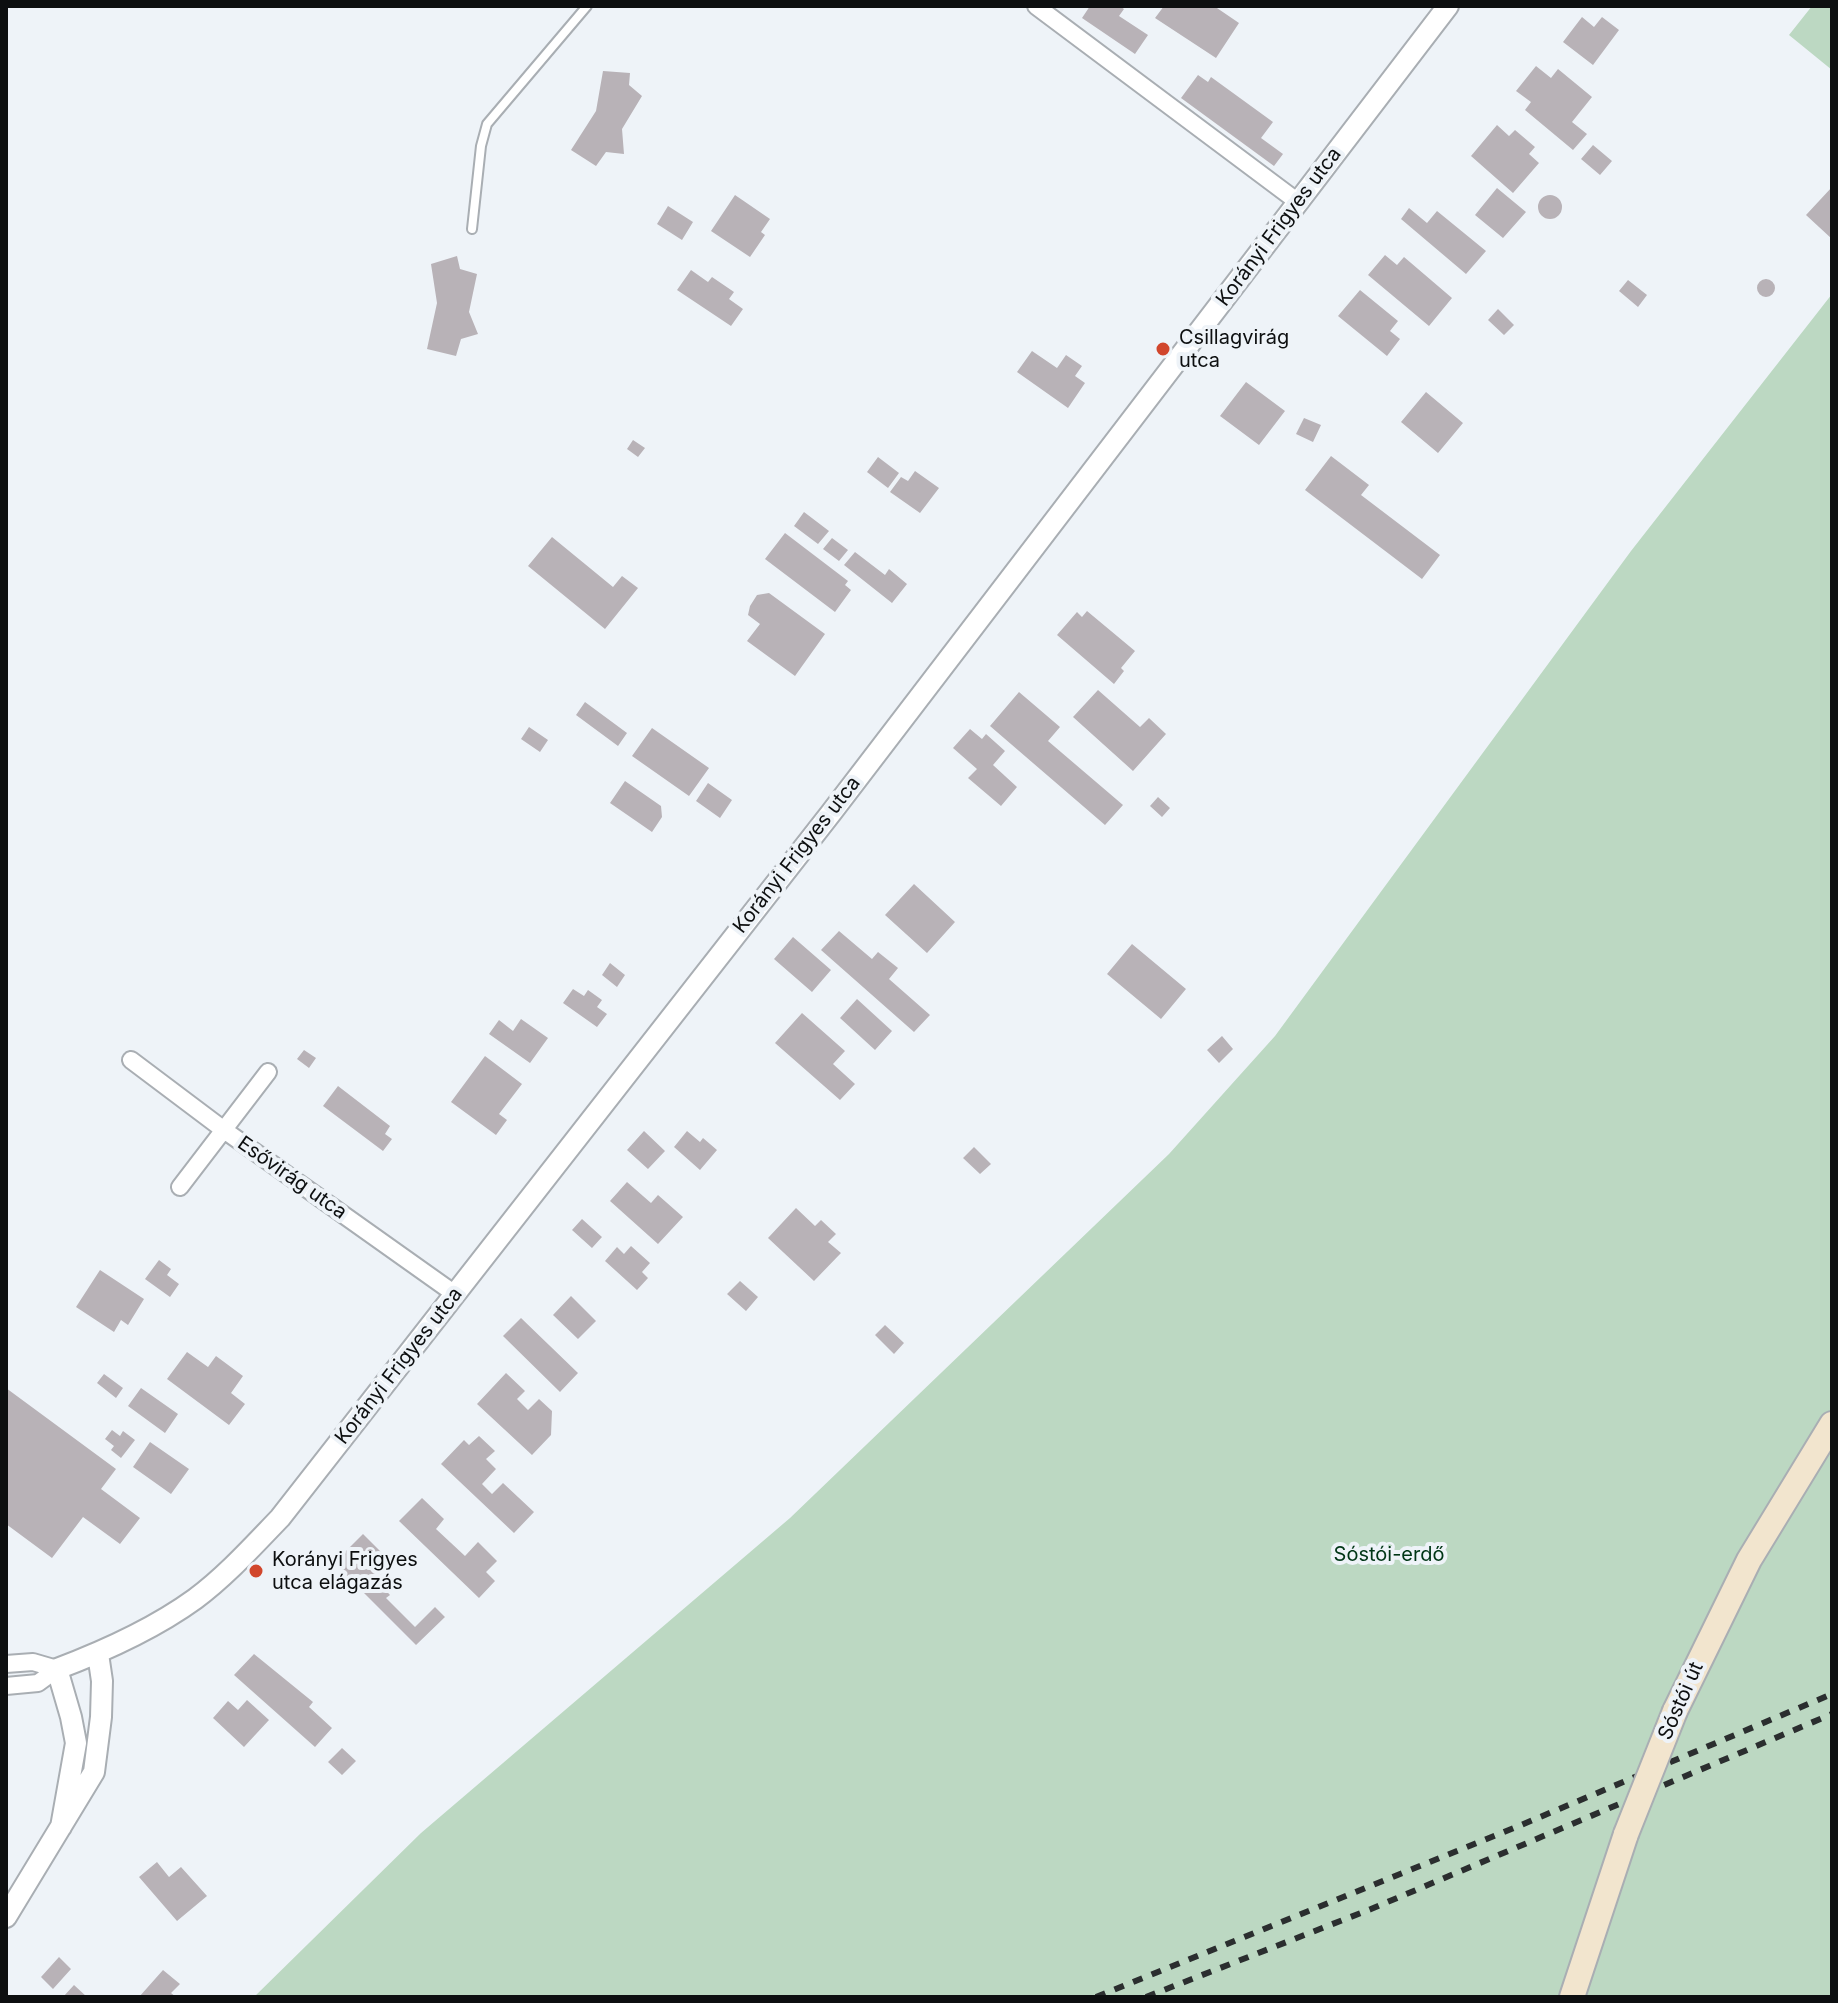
<!DOCTYPE html>
<meta charset="utf-8">
<style>
body{margin:0}
#map{position:relative;width:1838px;height:2003px;overflow:hidden;background:#eef3f8;font-family:Inter,sans-serif}
canvas{display:block}
.frame{position:absolute;inset:0;border:8px solid #0d0f10;pointer-events:none}
</style>
<div id="map">
<canvas width="1838" height="2003"></canvas>
<div class="frame"></div>
</div>
<script>
const c = document.querySelector('canvas').getContext('2d');
c.lineJoin = 'round';
function fill(path, color) { c.fillStyle = color; c.fill(path, 'evenodd'); }
function strokePath(path, color, width, dash) { c.strokeStyle = color; c.lineWidth = width; c.lineCap = dash ? 'butt' : 'round'; c.setLineDash(dash || []); c.stroke(path); }
function label(font, color, halo, rows, align = 'center') {
  c.font = font + ' Inter,sans-serif'; c.lineWidth = 8; c.setLineDash([]); c.textBaseline = 'middle'; c.strokeStyle = halo; c.fillStyle = color; for (const [text, x, y, turn = 0] of rows) {
    c.save(); c.translate(x, y); c.rotate((+turn || 0) * Math.PI / 180); c.textAlign = isNaN(turn) ? turn : align; if (halo) c.strokeText(text, 0, 0); c.fillText(text, 0, 0); c.restore();
  }
}
fill(new Path2D(`
 M1812,6h20v64l-43,-35z
 M1832,294v1703h-1578l167,-164 369,-315 379,-364 106,-118 356,-485z`), '#bcd8c2');
fill(new Path2D(`
 M1090,6h30l4,3 -5,7 29,19 -13,19 -53,-36z
 M1164,6h50l25,17 -23,35 -61,-40z
 M1582,17l12,10 8,-10 17,13 -26,35 -30,-23z
 M1536,66l15,12 7,-9 34,28 -20,25 15,12 -14,16 -48,-40 6,-8 -15,-11z
 M603,71l27,2 -1,12 13,11 -20,33 2,25 -18,-2 -10,14 -25,-16 25,-39z
 M1198,75l10,7 3,-5 62,45 -12,16 22,16 -9,12 -93,-68z
 M1497,125l12,11 6,-6 20,17 -6,7 10,9 -26,30 -42,-37z
 M1593,145l19,16 -12,14 -19,-16z
 M1832,187v52l-26,-24z
 M1497,188l29,24 -23,26 -28,-23z
 M735,195l35,24 -9,13 4,3 -15,22 -39,-26z
 M1538 207a12 12 0 1 1 24 0a12 12 0 1 1-24 0Z
 M668,206l25,16 -11,18 -25,-16z
 M1409,208l18,15 10,-12 49,40 -20,23 -65,-55z
 M1385,255l12,10 7,-8 48,41 -23,28 -61,-51z
 M457,256l3,13 17,5 -8,38 9,22 -17,5 -5,17 -29,-7 10,-46 -6,-39z
 M691,270l17,12 4,-5 22,15 -5,7 14,10 -12,17 -54,-36z
 M1757 288a9 9 0 1 1 18 0a9 9 0 1 1-18 0Z
 M1628,280l19,15 -9,12 -19,-16z
 M1360,290l38,31 -8,10 10,8 -13,17 -49,-40z
 M1498,309l16,16 -10,10 -16,-15z
 M1032,351l25,17 9,-13 16,11 -7,10 10,7 -17,25 -51,-36z
 M1246,382l39,29 -26,34 -39,-29z
 M1426,392l37,31 -25,30 -37,-31z
 M1304,418l17,7 -8,17 -17,-8z
 M633,440l12,8 -7,9 -11,-8z
 M1331,456l38,29 -8,10 79,60 -18,24 -117,-89z
 M878,457l21,16 -11,15 -21,-16z
 M915,471l24,17 -19,25 -30,-21 11,-15 7,4z
 M804,512l25,19 -11,13 -24,-18z
 M785,533l63,48 -3,4 6,5 -16,22 -70,-53z
 M552,537l61,50 9,-11 16,12 -33,41 -77,-63z
 M832,538l16,12 -9,11 -16,-12z
 M855,552l30,23 4,-6 18,15 -15,19 -48,-38z
 M769,593l56,41 -30,42 -48,-35 13,-17 -12,-9 2,-9 7,-11z
 M1087,611l48,40 -14,17 3,3 -10,13 -57,-49 20,-23 5,5z
 M1098,690l42,37 9,-9 17,16 -33,37 -60,-54z
 M1019,692l41,35 -12,14 75,64 -18,20 -115,-99z
 M585,702l42,31 -9,13 -42,-31z
 M529,727l19,13 -8,12 -19,-13z
 M652,728l57,40 -20,28 -57,-40z
 M970,729l12,10 4,-5 19,17 -12,14 24,22 -16,19 -33,-28 9,-9 -24,-21z
 M625,781l36,25 1,11 -10,15 -42,-29z
 M708,783l24,17 -12,18 -24,-17z
 M1158,797l12,11 -8,9 -12,-11z
 M914,884l41,38 -28,31 -42,-38z
 M839,931l33,28 6,-7 20,16 -9,11 41,36 -16,17 -93,-82z
 M793,937l38,33 -19,22 -38,-33z
 M1132,944l54,45 -25,30 -54,-45z
 M610,963l15,12 -8,12 -15,-12z
 M573,989l11,7 4,-6 14,10 -5,7 10,7 -10,13 -34,-24z
 M857,999l35,32 -17,19 -35,-32z
 M802,1013l43,38 -12,13 22,20 -15,16 -65,-57z
 M521,1019l27,19 -18,25 -41,-29 10,-14 14,11z
 M1222,1036l11,13 -14,14 -12,-13z
 M304,1050l12,8 -7,10 -12,-9z
 M485,1056l37,28 -23,30 8,6 -11,15 -45,-33z
 M338,1086l52,40 -5,8 7,5 -9,12 -60,-45z
 M644,1131l21,20 -17,18 -21,-19z
 M687,1131l13,11 3,-4 14,12 -17,20 -26,-23z
 M974,1147l17,17 -11,10 -17,-16z
 M627,1182l24,21 7,-8 25,22 -25,27 -48,-43z
 M796,1208l19,18 6,-6 15,14 -8,8 13,11 -27,28 -46,-43z
 M582,1219l20,18 -10,11 -20,-18z
 M631,1246l19,17 -8,9 6,6 -11,12 -32,-29 12,-14 7,7z
 M159,1260l12,9 -4,6 12,9 -9,13 -25,-18z
 M100,1270l44,29 -16,26 -7,-5 -7,12 -38,-25z
 M740,1281l18,16 -12,14 -19,-17z
 M571,1296l25,25 -18,18 -25,-24z
 M521,1318l57,55 -18,19 -57,-56z
 M885,1325l19,18 -10,11 -19,-19z
 M187,1352l21,15 8,-11 27,20 -12,17 14,11 -16,21 -62,-46z
 M506,1373l19,18 -8,8 11,11 11,-11 13,12 -1,24 -19,20 -55,-51z
 M104,1374l19,14 -7,10 -19,-15z
 M6,1388l110,81 -15,20 39,29 -20,26 -37,-27 -31,41 -46,-34z
 M141,1388l37,26 -13,19 -37,-27z
 M112,1430l8,6 3,-5 12,9 -14,18 -10,-8 3,-4 -9,-7z
 M479,1436l16,15 -9,8 10,10 -14,15 10,10 11,-11 31,29 -20,21 -73,-69 23,-24 5,5z
 M150,1442l39,27 -18,25 -38,-27z
 M422,1498l22,21 -8,10 29,27 13,-14 19,19 -11,11 9,9 -16,17 -80,-77z
 M363,1534l24,24 -6,6 5,5 -10,11 14,15 -4,3 29,29 20,-20 10,10 -29,28 -82,-82z
 M254,1654l59,48 -4,5 23,21 -17,19 -81,-72z
 M247,1700l22,20 -25,27 -31,-29 15,-17 10,9z
 M342,1748l14,13 -14,14 -14,-13z
 M157,1862l12,15 12,-10 26,29 -30,25 -38,-44z
 M59,1957l12,12 -18,20 -12,-12z
 M163,1970l17,14 -9,9 5,4h-37z
 M74,1985l13,12h-24z`), '#b8b2b7');
const service = new Path2D(`
 M472,229l9,-83 6,-22 100,-118`);
const minor = new Path2D(`
 M1036,6l262,196
 M131,1060l93,70 231,164
 M180,1187l88,-115
 M6,1664l27,-2 24,7
 M6,1686l32,-3 19,-14`);
const tertiary = new Path2D(`
 M61,1827l15,-84 -5,-26 -14,-48c45,-17 98,-41 138,-70 31,-23 58,-53 85,-81l551,-705 617,-807
 M6,1917l88,-145 7,-55 1,-36 -4,-27`);
const secondary = new Path2D(`
 M1675,1711l74,-151 83,-136
 M1572,1997l54,-163`);
strokePath(service, '#a9aeb3', 12);
strokePath(minor, '#a9aeb3', 20);
strokePath(tertiary, '#a9aeb3', 24);
strokePath(secondary, '#a9aeb3', 28);
strokePath(service, '#fff', 8);
strokePath(minor, '#fff', 16);
strokePath(tertiary, '#fff', 20);
strokePath(secondary, '#f2e5ce', 24);
strokePath(new Path2D(`
 M1096,1997l418,-169 318,-134
 M1146,1997l225,-88 461,-195`), '#2b2e2f', 6, [10, 10]);
const secondaryBridge = new Path2D(`
 M1626,1834l49,-123`);
strokePath(secondaryBridge, '#a9aeb3', 28, []);
strokePath(secondaryBridge, '#f2e5ce', 24);
for (const [x, y, r, color] of [
 [1163,349,8,"#d1462c"],
 [256,1571,8,"#d1462c"]
]) { const dot = new Path2D(); dot.arc(x, y, r, 0, 2 * Math.PI); c.fillStyle = color; c.fill(dot); strokePath(dot, '#eef3f8', 3); }
label('20px', '#0d0f10', '#eef3f8', [
 ["Korányi Frigyes utca",1279,227,-53],
 ["Korányi Frigyes utca",797,855,-52],
 ["Esővirág utca",292,1178,35],
 ["Korányi Frigyes utca",399,1366,-52],
 ["Sóstói út",1681,1701,-66]
]);
label('20px', '#0d0f10', '#eef3f8', [
 ["Csillagvirág",1179,338],
 ["utca",1179,361],
 ["Korányi Frigyes",272,1560],
 ["utca elágazás",272,1583]
], 'left');
label('20px', '#003616', '#eef3f8', [
 ["Sóstói-erdő",1389,1555]
]);
</script>
